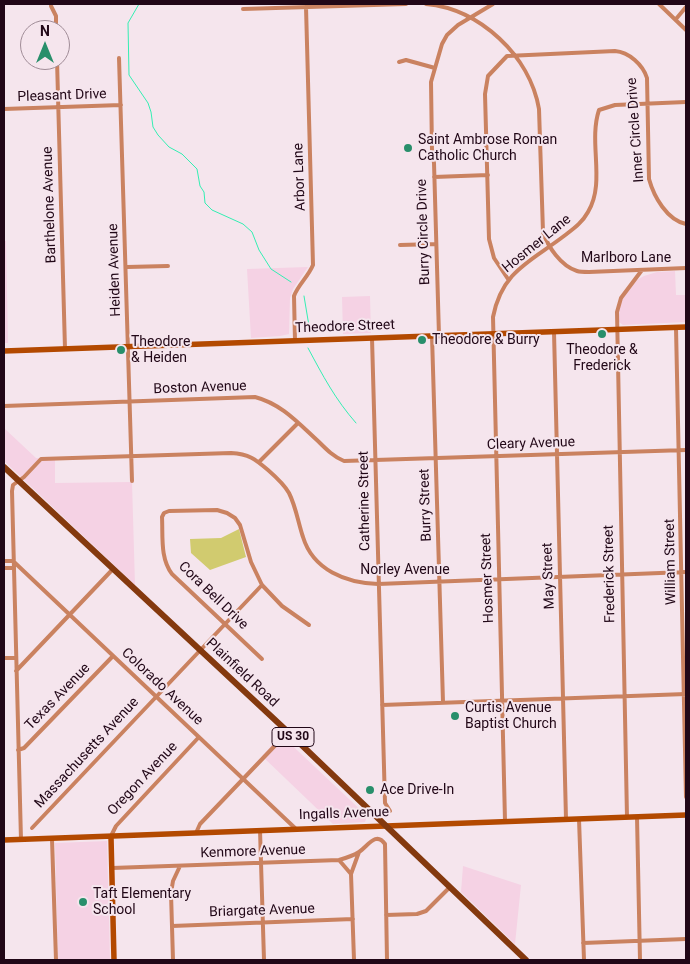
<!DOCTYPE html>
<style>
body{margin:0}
#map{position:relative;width:690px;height:964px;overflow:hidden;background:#f5e5ed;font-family:Roboto,sans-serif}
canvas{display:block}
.frame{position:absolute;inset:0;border:5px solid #210717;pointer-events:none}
.north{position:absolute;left:20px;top:20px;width:50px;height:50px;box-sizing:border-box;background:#f5e5ed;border:1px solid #a08c97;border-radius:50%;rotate:0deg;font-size:14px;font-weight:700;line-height:20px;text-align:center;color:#210717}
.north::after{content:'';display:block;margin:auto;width:18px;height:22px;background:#288f6b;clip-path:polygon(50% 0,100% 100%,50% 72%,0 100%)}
</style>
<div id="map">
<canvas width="690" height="964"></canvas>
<div class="frame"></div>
<div class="north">N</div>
</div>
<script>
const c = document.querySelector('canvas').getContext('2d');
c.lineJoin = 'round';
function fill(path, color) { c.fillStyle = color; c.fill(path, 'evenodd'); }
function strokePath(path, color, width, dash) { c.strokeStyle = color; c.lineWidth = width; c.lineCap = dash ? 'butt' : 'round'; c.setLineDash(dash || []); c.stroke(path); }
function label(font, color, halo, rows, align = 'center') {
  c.font = font + ' Roboto,sans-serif'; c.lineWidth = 4; c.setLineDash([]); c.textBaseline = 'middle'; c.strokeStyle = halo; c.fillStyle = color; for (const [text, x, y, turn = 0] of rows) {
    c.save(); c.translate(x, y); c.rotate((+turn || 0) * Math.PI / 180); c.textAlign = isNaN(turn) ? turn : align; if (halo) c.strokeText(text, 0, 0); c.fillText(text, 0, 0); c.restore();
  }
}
fill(new Path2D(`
 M4,241h2l2,102h-4z
 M308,267l-15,22 -3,9 -1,36 -9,2 -29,2 -4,-69z
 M675,271l1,24h10v27l-63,3 -4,-3 -2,-7 4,-14 14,-20 9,-5 13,-4z
 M370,296l1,37 -28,1 -1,-37z
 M4,428l32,30 19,2v23l77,-1 3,103 -131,-124z
 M281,735l86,81 -2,6 -32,2 -71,-68z
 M107,841l3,119h-52l-3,-117z
 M463,866l58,19 -6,59 -54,-52z`), '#f5d2e4');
fill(new Path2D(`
 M239,529l7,28 -36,13 -19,-17 -1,-14 31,-1z`), '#d1cb6f');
strokePath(new Path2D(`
 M139,4l-11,19 1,52 19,28 3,9 2,15 5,8 11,12 13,7 15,15 3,17 4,6 1,11 7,7 31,14 9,8 7,18 12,19 20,13
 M304,296l5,30
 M308,348c15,28 27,51 48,75`), '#33eeb2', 1);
strokePath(new Path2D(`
 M426,4c54,5 104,52 113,105l4,123c5,15 18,34 34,39 3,1 8,1 12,1l97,-4
 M659,4l27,26
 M51,6l5,10v14
 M243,9l163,-5
 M676,19l10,-12
 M119,58l13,423
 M57,60l8,289
 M399,62l7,-2 29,8
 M4,109l117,-4
 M434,177l54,-2
 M400,245l36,-1
 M127,267l41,-1
 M508,279l-14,-21 -5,-19 -4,-145 3,-18 19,-20 108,-5c14,1 28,14 32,27l2,101c5,18 18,41 37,45
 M676,328l10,469
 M554,332l12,487
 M432,336l11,366
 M439,336l-5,-173 -2,-11 -1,-70 11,-38 5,-9 11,-10 35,-21
 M372,338l13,465 5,8
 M295,341l-1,-45c4,-11 14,-19 19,-31l-7,-258
 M4,406l251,-9c27,7 44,27 64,45 8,8 15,15 25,19l342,-11
 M259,462l39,-39
 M4,561h9l283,268
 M4,568h10
 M4,658h12
 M262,659l-90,-85c-12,-16 -9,-37 -10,-57l2,-4 5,-2 48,-1 10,3 8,5 5,7 11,37 11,23 20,21 27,19
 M16,671l97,-102
 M382,705l304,-11
 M18,750l6,-2 89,-92
 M627,817l-10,-505 4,-14 21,-28
 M637,817l3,143
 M579,819l5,141
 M505,821l-12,-504c9,-46 37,-55 71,-81 9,-7 18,-13 24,-24 18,-30 0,-69 11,-102l16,-5 71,-3
 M32,828l230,-243
 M260,830l4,130
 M196,833l4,-9 88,-92
 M111,836l5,-10 83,-89
 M52,839l4,121
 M21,840l-9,-349 1,-6 11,-8 17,-18 190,-6c18,1 24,6 37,17 8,7 16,14 21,23 7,14 9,29 14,44 10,33 43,46 75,47l308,-12
 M339,860l12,14 3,86
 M112,868l227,-8c7,-2 14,-4 20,-8 9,-6 17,-21 26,-8l2,116
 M351,874l8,-22
 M386,915l31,-1 9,-3 24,-24
 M172,926l181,-7
 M583,943l103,-4
 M173,960l-2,-67 2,-12 7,-15`), '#ca8260', 4);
strokePath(new Path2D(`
 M4,351l682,-24
 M111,837l3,123
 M4,840l682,-25`), '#b34900', 5.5);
strokePath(new Path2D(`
 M4,467l284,265 238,228`), '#84390e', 6);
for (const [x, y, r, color] of [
 [408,148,5,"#288f6b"],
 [602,334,5,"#288f6b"],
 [422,340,5,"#288f6b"],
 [121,350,5,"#288f6b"],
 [455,716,5,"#288f6b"],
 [370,790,5,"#288f6b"],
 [83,902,5,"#288f6b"]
]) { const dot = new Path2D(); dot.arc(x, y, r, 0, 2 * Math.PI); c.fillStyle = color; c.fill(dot); strokePath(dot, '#f5e5ed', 2); }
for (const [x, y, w] of [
 [293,737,42]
]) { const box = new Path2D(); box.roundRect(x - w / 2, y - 9.5, w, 19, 4); c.fillStyle = '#f5e5ed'; c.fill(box); strokePath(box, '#210717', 1); }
label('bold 12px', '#210717', null, [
 ["US 30",293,737]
]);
label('14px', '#210717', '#f5e5ed', [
 ["Pleasant Drive",62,96,-2],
 ["Inner Circle Drive",636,130,-94],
 ["Arbor Lane",300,177,-92],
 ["Barthelone Avenue",50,205,-92],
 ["Burry Circle Drive",424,232,-92],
 ["Hosmer Lane",537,244,-39],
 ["Marlboro Lane",626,258],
 ["Heiden Avenue",115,270,-92],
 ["Theodore Street",345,327,-2],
 ["Boston Avenue",200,388,-2],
 ["Cleary Avenue",531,444,-2],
 ["Catherine Street",365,501,-91],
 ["Burry Street",426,505,-92],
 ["William Street",671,562,-91],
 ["Norley Avenue",405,570],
 ["Frederick Street",610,574,-91],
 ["May Street",549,576,-92],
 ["Hosmer Street",488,578,-92],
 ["Cora Bell Drive",213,596,44],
 ["Plainfield Road",242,673,43],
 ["Colorado Avenue",162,687,43],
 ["Texas Avenue",58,697,-46],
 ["Massachusetts Avenue",87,753,-47],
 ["Oregon Avenue",143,779,-47],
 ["Ingalls Avenue",344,814,-2],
 ["Kenmore Avenue",253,852,-2],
 ["Briargate Avenue",262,911,-2]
]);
label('14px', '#210717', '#f5e5ed', [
 ["Saint Ambrose Roman",418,140],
 ["Catholic Church",418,156],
 ["Theodore & Burry",432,340],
 ["Theodore",131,342],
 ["& Heiden",131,358],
 ["Theodore &",602,350,"center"],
 ["Frederick",602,366,"center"],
 ["Curtis Avenue",465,708],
 ["Baptist Church",465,724],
 ["Ace Drive-In",380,790],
 ["Taft Elementary",93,894],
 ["School",93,910]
], 'left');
</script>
